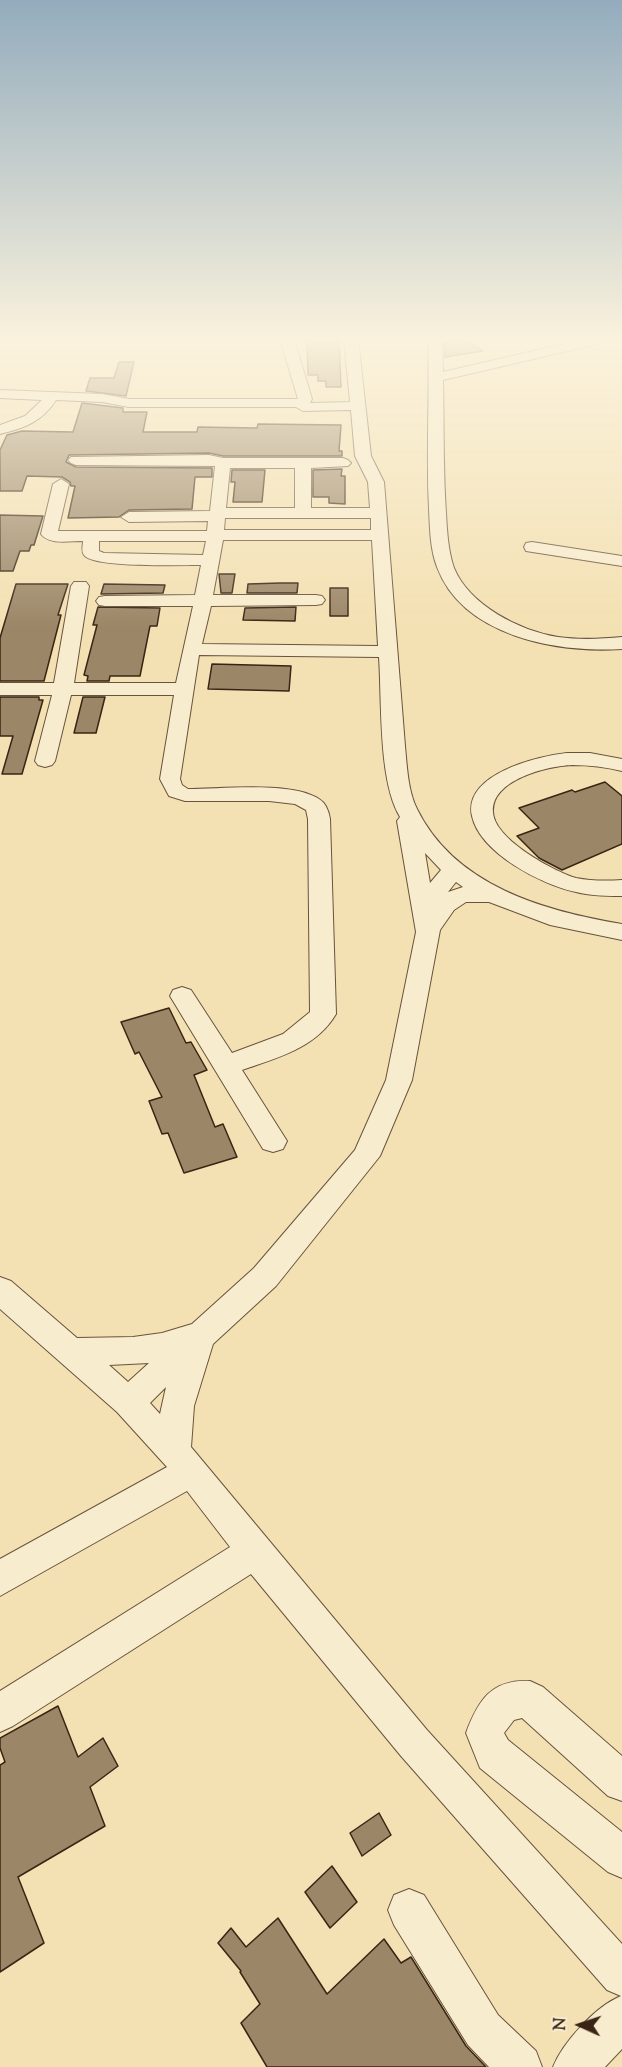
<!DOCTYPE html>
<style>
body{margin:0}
#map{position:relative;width:622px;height:2067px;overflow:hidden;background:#f4e1b3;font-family:"Sorts Mill Goudy",serif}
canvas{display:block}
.north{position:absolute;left:550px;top:1995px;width:60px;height:60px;-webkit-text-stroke:4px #f8ecce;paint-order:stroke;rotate:273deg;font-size:16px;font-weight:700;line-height:24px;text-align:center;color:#3a2415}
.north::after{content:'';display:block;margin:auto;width:21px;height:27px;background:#3a2415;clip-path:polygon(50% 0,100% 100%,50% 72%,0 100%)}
</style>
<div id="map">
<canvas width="622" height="2067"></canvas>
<div class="north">N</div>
</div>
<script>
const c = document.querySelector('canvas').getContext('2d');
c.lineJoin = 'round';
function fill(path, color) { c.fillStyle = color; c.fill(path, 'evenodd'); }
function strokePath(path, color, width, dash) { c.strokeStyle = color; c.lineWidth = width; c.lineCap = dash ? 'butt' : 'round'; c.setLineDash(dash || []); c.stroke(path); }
const building = new Path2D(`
 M307,339h32l2,48h-15v-6h-8v-6h-10z
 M467,339l16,12 -38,6 -1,-15z
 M119,362h15l-8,34 -40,-5 4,-13h24z
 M82,403l41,5v4h24l-4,20h54l1,-5 59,1 1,-4 83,1 -2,26h3v5h-119l-14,-3 -140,2 -3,7 10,5 136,1v9h-17l-3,32 -63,1 -10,7 -51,1 7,-32h-4l-1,-4 -8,-5 -35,-1 -5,15h-22v-41l7,-15 15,-4 51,1z
 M342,469l-1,7h4v28l-16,-1v-6h-16v-27z
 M232,470h33l-3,32h-29l2,-20h-4z
 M0,515l43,1 -9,29h-3l-2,6h-9l-7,20h-13z
 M219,574h16l-3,19h-11z
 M280,583h18l-1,10h-50l1,-9z
 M16,584h52l-10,31h3l-17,66h-44v-43z
 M104,584l61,1 -2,8 -62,1z
 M330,588h18v28h-18z
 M98,607l62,1 -3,18h-7l-10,50h-30l-1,5h-22l1,-5 -4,-1 13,-50h-4z
 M296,607l-1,14 -52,-1 2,-12z
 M212,664l79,2 -2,25 -81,-2z
 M0,697h39v3h4l-21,74h-20l11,-38h-13z
 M83,697h22l-9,36h-22z
 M605,782l17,14v48l-60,26 -23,-12 -22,-22 22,-8 -20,-20 53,-18 3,2z
 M169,1008l17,35 5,-1 16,28 -13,5 21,52 8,-3 14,33 -53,16 -16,-40 -6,1 -13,-33 13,-4 -23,-45 -4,2 -14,-32z
 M58,1706l20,51 25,-19 15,28 -28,21 15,39 -87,51 26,66 -44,29v-207l5,-3 -5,-14v-10z
 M379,1813l12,22 -29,21 -12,-23z
 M332,1866l25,36 -27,26 -25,-36z
 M278,1918l49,76 57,-55 17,24 10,-6 55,89 20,21h-219l-26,-44 19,-19 -20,-32 1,-1 -23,-28 13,-15 15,19z`);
fill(building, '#9b8667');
strokePath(building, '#3a2415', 1.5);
const minor = new Path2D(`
 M280,339h14l18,60 -2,4 40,-1 -6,-63h14l13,117 13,26 21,264c2,21 3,45 12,63 38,77 127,102 205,115v16l-72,-15 -61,-23h-23l-12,8 -14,20 -28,150 -32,76 -104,130 -63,58 -19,62 -3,41 236,283 195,214v105l-17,18h-52c10,-25 43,-61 68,-71l-14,-6 -206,-234 -150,-182 -238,152 -13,6v-41l230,-144 -43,-56 -187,105v-37l167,-92 -50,-55 -117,-103v-32l11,4 66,57 56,-1 29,-4 30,-9 62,-56 101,-118 31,-70 30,-148 -19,-111 3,-4c-22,-36 -18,-116 -21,-160l-180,-2 -19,124 2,6 6,4c33,0 104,-8 131,10 7,4 10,13 11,20l6,195c-20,34 -59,44 -94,56l45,71 -4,8 -10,3 -10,-3 -93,-153 3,-6 9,-3 9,3 41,63 51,-19 27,-22 -2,-193 -2,-9 -11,-6 -26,-3h-84l-16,-5 -9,-17 14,-84h-103l-16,66 -3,4 -7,2 -7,-2 -3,-4 17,-66h-52v-12h54l17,-97 3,-4h12l3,4 -15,97h102l17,-77h-88l-6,-1 -3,-4 3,-4 6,-1 90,-1 6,-30c-19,0 -109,3 -117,-10 -3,-4 -1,-10 -1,-14 -14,0 -34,4 -42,-7l12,-50 8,-5 8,5 -11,47h149l1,-10 -79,1 -8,-5 8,-5 81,-1 5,-45 -139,-1 -5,-2 -3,-3 3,-3 138,-2 14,3h120l5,2 3,3 -3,3 -37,2v40h59l-2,-26 -13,-26 -4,-46 -48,1 -7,-4h-167l-27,-5 -46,-2c-14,22 -32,28 -56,34v-9l25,-9 17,-16 -42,-2v-8l102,4 27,5h169zM230,468h65v40h-69zM225,518h146v12h-147zM223,540h149l6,106 -176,-2 9,-38 105,-1 6,-1 3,-4 -3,-4 -6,-1h-103zM99,541h107l-3,14 -99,-2 -5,-2zM425,853l16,17 -11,13zM456,882l7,5 -15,5zM149,1363l-21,19 -19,-17zM166,1387l-6,27 -10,-11z
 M428,339h14l1,33 142,-33h24l-7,4 -159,37c1,44 0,89 3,133 1,18 2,37 8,55 15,37 66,63 104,69 21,3 43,2 64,0v12c-64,4 -159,-12 -185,-82 -7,-18 -7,-39 -8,-58 -3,-57 1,-113 -1,-170z
 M532,542l90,14v10l-96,-15 -2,-4 2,-4z
 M567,753h23l32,6v12c-16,-4 -33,-6 -50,-6 -25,1 -81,15 -79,47 1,27 60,59 83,66 15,3 31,3 46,2v16c-15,0 -31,0 -46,-4 -34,-7 -96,-39 -104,-76 -9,-42 66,-60 95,-63z
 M530,1681l13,6 79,69v45l-14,-5 -86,-78 -8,2 -10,13 4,7 114,92v46l-14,-6 -128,-104 -14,-35c12,-32 25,-54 64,-52z
 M409,1889l15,6 74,120 38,36 6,16h-53l-21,-22 -74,-120 -6,-15 6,-15z`);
strokePath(minor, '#68533c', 2);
fill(minor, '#f8ecce');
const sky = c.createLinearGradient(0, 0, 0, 628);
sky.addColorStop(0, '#93acbd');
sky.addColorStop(0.54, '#faf2dd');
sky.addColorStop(1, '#faf2dd00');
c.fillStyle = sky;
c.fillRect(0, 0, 622, 628);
</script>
